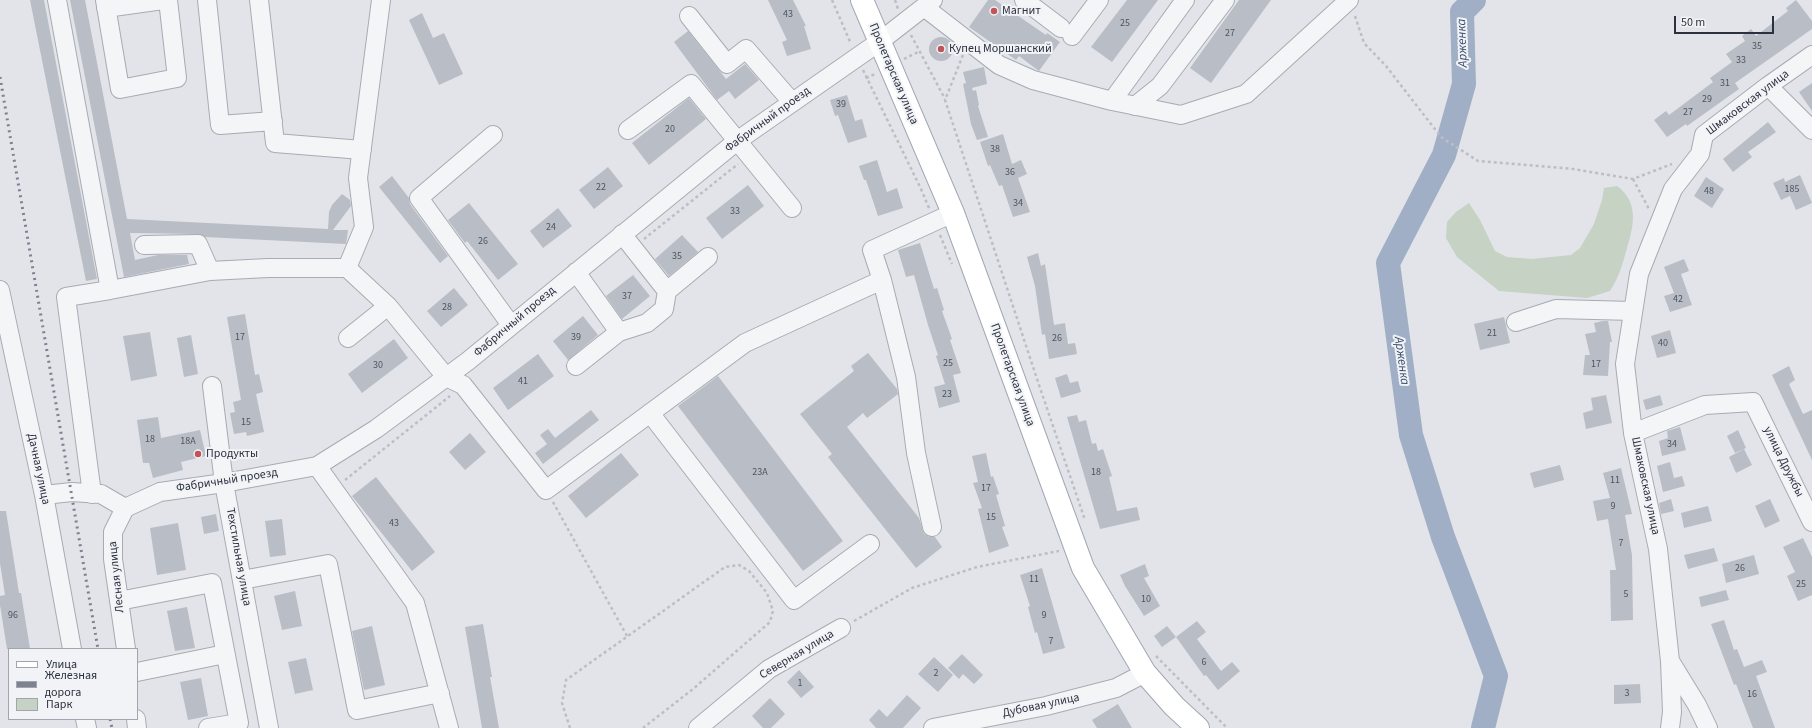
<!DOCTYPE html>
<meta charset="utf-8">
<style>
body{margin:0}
#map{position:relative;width:1812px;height:728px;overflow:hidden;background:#e2e4e9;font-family:"Source Sans 3",sans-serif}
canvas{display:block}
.legend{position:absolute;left:8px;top:648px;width:130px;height:72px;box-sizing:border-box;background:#f1f3f6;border:1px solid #a2a5ad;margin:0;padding:5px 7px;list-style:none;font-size:12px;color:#2b313f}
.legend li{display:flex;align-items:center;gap:8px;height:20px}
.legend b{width:20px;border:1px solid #a2a5ad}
.scale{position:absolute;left:1674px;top:16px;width:100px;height:18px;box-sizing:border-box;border:2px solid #2b313f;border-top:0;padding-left:5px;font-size:12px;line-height:14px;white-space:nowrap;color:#2b313f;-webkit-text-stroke:3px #f1f3f6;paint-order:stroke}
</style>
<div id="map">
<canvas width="1812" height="728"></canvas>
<ul class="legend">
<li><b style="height:5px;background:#fff"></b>Улица</li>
<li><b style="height:5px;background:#7d8290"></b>Железная дорога</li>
<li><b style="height:11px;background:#c6d2c4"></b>Парк</li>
</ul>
<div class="scale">50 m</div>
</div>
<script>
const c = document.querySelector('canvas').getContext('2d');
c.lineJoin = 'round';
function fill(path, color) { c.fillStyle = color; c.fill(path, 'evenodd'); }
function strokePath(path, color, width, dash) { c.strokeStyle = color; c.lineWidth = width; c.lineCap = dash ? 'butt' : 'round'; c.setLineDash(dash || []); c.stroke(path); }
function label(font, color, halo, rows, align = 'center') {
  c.font = font + ' "Source Sans 3",sans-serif'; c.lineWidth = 4; c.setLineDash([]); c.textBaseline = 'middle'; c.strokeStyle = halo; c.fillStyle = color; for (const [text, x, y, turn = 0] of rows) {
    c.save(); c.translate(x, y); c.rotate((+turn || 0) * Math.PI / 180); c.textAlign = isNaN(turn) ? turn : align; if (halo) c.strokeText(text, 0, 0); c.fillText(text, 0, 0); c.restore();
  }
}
fill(new Path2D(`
 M1617,186c22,16 17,39 10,62 -5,18 -7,27 -17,43l-23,7 -88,-7 -42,-34 -11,-19 1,-16 9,-10 13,-9 11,17 15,31 12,6 25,2 39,-4 9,-7 14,-24 8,-24 2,-12z`), '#c6d2c4');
strokePath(new Path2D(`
 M1474,0l-12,12 2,72 -20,71 -56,108 23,172 32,102 53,139 -13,52`), '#a0afc5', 24);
fill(new Path2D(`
 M30,0h14l53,279 -11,2z
 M70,0h15l42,219 201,10 1,-17 3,-7 10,-11 8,6 1,6 -18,24h15l-2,14 -141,-7 -7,-3 -68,-1 5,27 23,-5h29l2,9 -65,13z
 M768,0h25l13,26h-2l7,23 -24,7 -5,-14 5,-2z
 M988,0h7l51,35 1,-2 13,9 -21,29 -20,-15 -3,4 -47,-33z
 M1127,0h31l-46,62 -21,-15z
 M1239,0h32l-60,83 -21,-15z
 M1796,0l16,21v8l-77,54 4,6 -52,37 -1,-2 -19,13 -13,-17 12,-9 3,4 44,-33 -3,-4 22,-16 -6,-8 19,-13 -3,-5 9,-7 5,7 32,-25 -2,-3z
 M422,13l11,25 11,-5 19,41 -24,11 -30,-65z
 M688,31l38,48 19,-15 14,16 -24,19 -6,-8 -12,9 -43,-58z
 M929 49a12 12 0 1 1 24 0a12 12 0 1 1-24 0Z
 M984,67l3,17 -15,4 1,3 3,-1 3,15 -1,1 10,31 -11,3 -6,-16 -8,-40 3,-1 -3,-11z
 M1812,83v28l-13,-19z
 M847,95l8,26 7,-2 5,18 -19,6 -10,-28 -3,1 -5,-16z
 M689,98l17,21 -57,46 -17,-22z
 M1768,122l8,10 -28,20 4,5 -19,15 -10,-13z
 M1003,134l9,30 9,-4 6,14 -9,4 12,34 -17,5 -11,-32 -3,1 -9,-21 -2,1 -8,-24z
 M877,160l10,32 10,-4 6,20 -25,8 -12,-36h-2l-5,-14z
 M608,167l15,19 -29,23 -15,-19z
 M1800,175l12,28 -16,7 -6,-14 -9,4 -8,-17 11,-5 1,4z
 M392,176l17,22 1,6 38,52 -8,7 -61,-76z
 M1706,177l18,12 -12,19 -18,-12z
 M748,185l16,21 -42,33 -16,-21z
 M469,203l49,61 -20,16 -31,-39 -2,2 -17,-23z
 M558,208l14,18 -29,22 -13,-17z
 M682,235l16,17 -29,24 -14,-17z
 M920,243l14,46 3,-1 7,22 -2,1 10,28 -2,1 11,33 -8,2 7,27 -21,6 -5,-21 11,-3 -9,-28 2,-1 -10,-30 -14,-50 -8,2 -8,-27z
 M1038,253l3,13 4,-2 9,61 11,-2 3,21 7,-1 2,11 -28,5 -4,-25 -3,1 -7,-49 -8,-29z
 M1684,259l5,12 -8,3 11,31 -22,7 -6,-16 10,-3 -10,-26z
 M633,275l17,21 -28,23 -16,-23z
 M454,288l14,17 -27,22 -14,-16z
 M245,314l10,61 4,-1 4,18 -7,2 8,38 -17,4 -1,-4 -12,2 -4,-21 5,-1 -2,-10 8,-2 -14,-83z
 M583,316l15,19 -30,25 -15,-19z
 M1504,317l6,26 -30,7 -6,-26z
 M1603,321h5l4,21h-2l-2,34 -25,-1 2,-20h5l-5,-21 11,-2 -2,-9z
 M1670,330l6,23 -19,5 -6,-22z
 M150,332l7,44 -26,5 -8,-45z
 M191,335l7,39 -14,3 -7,-39z
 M394,339l14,19 -46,35 -14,-19z
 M868,353l29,36 1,5 -31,24 -4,-5 -16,14 72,91 5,16 5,3h6l7,10 -26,21 -88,-111 4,-3 -32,-40 54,-43 -3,-5z
 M538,354l16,22 -46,34 -15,-22z
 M1789,366l6,14 -6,4 14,30 9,-4v50l-40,-85z
 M1067,374l3,9 8,-2 3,11 -20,6 -6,-20z
 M718,376l125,165 -40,30 -125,-165z
 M1606,395l6,28 -26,6 -3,-16 10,-3 -2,-12z
 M1660,395l3,10 -17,5 -3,-10z
 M591,410l8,10 -56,44 -8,-11 12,-9 -7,-9 8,-6 7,9z
 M1077,415l2,7 7,-2 6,24 4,-1 2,8 5,-2 9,27 -3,1 8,34 20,-4 3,13 -40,9 -33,-112z
 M158,417l3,21 39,-8 6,26 -25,6 2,8 -30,8 -4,-15h-6l-6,-43z
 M1680,427l6,23 -24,6 -3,-15 9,-3 -1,-7z
 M1738,430l8,18 -11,5 -8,-17z
 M470,433l16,19 -21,18 -16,-18z
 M1744,449l8,16 -16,8 -7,-16z
 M621,453l18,22 -53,43 -18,-22z
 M986,453l5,24 2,-1 6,18 -3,1 9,31 -3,1 7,19 -20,7 -11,-44 4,-1 -9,-25 5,-1 -6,-26z
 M1670,462l4,16 8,-2 3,10 -22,6 -6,-26z
 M1560,465l4,15 -30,8 -4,-15z
 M1621,468l11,46 -7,1 7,40 1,65 -22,1 -1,-51h6l-8,-51 -11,2 -4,-20 17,-3 -7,-25z
 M376,477l59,75 -23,19 -60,-75z
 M1671,499l3,12 -13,3 -2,-11z
 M1770,499l10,22 -15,7 -10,-22z
 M1708,506l4,15 -28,7 -3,-15z
 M0,511h6l13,82h2l9,56h-23l-7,-44v-9l5,-1 -5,-32z
 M216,514l3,17 -15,3 -3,-17z
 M282,519l4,36 -16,2 -5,-36z
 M178,523l8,47 -29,5 -7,-47z
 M1803,538l9,19v38l-14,6 -11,-25 8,-4 -12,-25z
 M1714,548l4,13 -30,8 -4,-14z
 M1754,555l5,19 -33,9 -4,-19z
 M1145,564l4,12 -5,2 16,28 -16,10 -19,-30 -5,-11z
 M1042,568l23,80 -22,6 -6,-22 -2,1 -7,-26 2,-1 -10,-31z
 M1726,590l3,10 -28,7 -2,-10z
 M295,591l7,35 -20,4 -8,-34z
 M187,607l8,41 -20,3 -8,-40z
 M1724,620l10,30 3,-1 7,18 18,-7 5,12 -11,4 19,52h-22l-17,-44 -2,1 -23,-61z
 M1197,621l9,11 -9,7 24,32 11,-9 8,9 -22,19 -12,-15 -2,1 -28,-39z
 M483,624l9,53h-2l9,51h-17l-17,-101z
 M372,626l13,59 -21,5 -12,-59z
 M1167,626l9,11 -14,10 -8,-11z
 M962,654l21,21 -9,9 -11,-10 -4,5 -11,-11z
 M934,657l19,18 -15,17 -20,-18z
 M306,658l7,32 -18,4 -7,-32z
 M799,670l15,17 -13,11 -14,-16z
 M201,678l7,38 -20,4 -8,-38z
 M1640,684l1,19 -27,1v-19z
 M907,695l14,13 -18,20h-27l-7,-8 10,-11 8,8z
 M770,698l15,16 -14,14h-8l-11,-12z
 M1118,704l14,24h-35l-5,-8z`), '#b9bdc5');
const minor = new Path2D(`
 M57,0l53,290
 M105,0l15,89 57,-11 -9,-78
 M207,0l13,125 53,-4
 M259,0l16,143 87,7
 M1024,0l37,28
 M924,7l75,58 34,15 79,21 69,14 65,-21 103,-94
 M106,8l57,-8
 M689,16l38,48 19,-15 46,53
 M1072,36l27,-36
 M1768,86l44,44
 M1112,101l73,-101
 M1135,106l25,-20 65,-86
 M628,130l63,-46 101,124
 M493,135l-74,63 92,127
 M622,234l45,57
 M144,245l54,-1 12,27
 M347,268l41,38 58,71 17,8 83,105 199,-147 137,-63 -10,-30 81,-37
 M576,272l43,60
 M882,280l24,97 10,76 16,74
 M0,290l44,205 28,154
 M1516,322l40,-13 77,2
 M348,338l40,-32
 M576,366l43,-34 28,-9 17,-14 3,-18 41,-34
 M212,386l12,97 45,245
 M650,413l144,187 76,-56
 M1633,433l72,-28 48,-3 59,120
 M317,466l98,137 34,125
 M92,494l-26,-197 44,-7 100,-19 58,-3h79l17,-41 -6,-49 23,-178
 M44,495l28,-3 29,2 24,14
 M125,508l35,-16 64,-9 93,-17 59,-37 92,-68 269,-220 142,-99 54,-42
 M125,508l-12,24v27l13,90
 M242,580l86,-16 29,146 83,-17
 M119,601l93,-18 27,140 -31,5
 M1670,661l27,44 11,23
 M137,672l88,-18
 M85,719l2,9
 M136,719l1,9
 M698,728l71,-59 72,-41
 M933,728l113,-22 70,-18 29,-15
 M1670,728l2,-16 -2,-51 -12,-112 -25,-116 -8,-69 14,-90 34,-85 27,-35 4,-19 64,-49 44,-31`);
const major = new Path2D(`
 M862,0l91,213 130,355 62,105 29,33 24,22`);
strokePath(minor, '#a7abb3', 20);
strokePath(major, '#a2a7b3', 24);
strokePath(new Path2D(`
 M832,0l19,44
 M895,0l3,9
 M1355,16l9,27 22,23 55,71 37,24 95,8 60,10 39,-15
 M911,35l34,64
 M963,55l-18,45 93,282 47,138
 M904,59l16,-8
 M863,70l58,119 8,19
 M866,78l9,-4
 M1633,179l16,30
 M940,235l12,29
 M644,239l94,-75
 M345,480l105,-84
 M553,502l74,134
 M854,621l58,-33 65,-21 82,-16
 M1156,656l71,72
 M570,728l-8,-25 4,-23 159,-113 14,-2 10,6 18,22 6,18 -3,11 -77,67 -50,39`), '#bcbec3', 2.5, [3, 3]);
strokePath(minor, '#f4f5f7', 18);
strokePath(major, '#fff', 22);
strokePath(new Path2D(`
 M0,77l98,572
 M110,719l2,9`), '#7d8290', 3, [2, 4]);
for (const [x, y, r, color] of [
 [994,11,4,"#c0545b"],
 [941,49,4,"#c0545b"],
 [198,454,4,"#c0545b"]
]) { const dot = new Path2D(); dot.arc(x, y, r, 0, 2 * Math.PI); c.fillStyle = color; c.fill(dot); strokePath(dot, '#f1f3f6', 1.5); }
label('10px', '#4e5460', null, [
 ["43",788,15],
 ["25",1125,24],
 ["27",1230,34],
 ["35",1757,47],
 ["33",1741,61],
 ["31",1725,84],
 ["29",1707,100],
 ["39",841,105],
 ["27",1688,113],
 ["20",670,130],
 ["38",995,150],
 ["36",1010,173],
 ["22",601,188],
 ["185",1792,190],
 ["48",1709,192],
 ["34",1018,204],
 ["33",735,212],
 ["24",551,228],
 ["26",483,242],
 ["35",677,257],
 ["37",627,297],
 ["42",1678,300],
 ["28",447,308],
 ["21",1492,334],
 ["17",240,338],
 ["39",576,338],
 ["26",1057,339],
 ["40",1663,344],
 ["25",948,364],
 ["17",1596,365],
 ["30",378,366],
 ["41",523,382],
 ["23",947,395],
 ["15",246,423],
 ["18",150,440],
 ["18А",188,442],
 ["34",1672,445],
 ["23А",760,473],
 ["18",1096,473],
 ["11",1615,481],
 ["17",986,489],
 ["9",1613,507],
 ["15",991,518],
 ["43",394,524],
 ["7",1621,544],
 ["26",1740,569],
 ["11",1034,580],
 ["25",1801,585],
 ["5",1626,595],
 ["10",1146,600],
 ["96",13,616],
 ["9",1044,616],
 ["7",1051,642],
 ["6",1204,663],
 ["2",936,674],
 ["1",800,684],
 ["3",1627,694],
 ["16",1752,695]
]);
label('12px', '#2b313f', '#f1f3f6', [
 ["Магнит",1002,11],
 ["Купец Моршанский",949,49],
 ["Продукты",206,454]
], 'left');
label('12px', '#2b313f', '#f1f3f6', [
 ["Пролетарская улица",893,74,67],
 ["Шмаковская улица",1748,103,-37],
 ["Фабричный проезд",768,120,-36],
 ["Фабричный проезд",515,322,-40],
 ["Пролетарская улица",1012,375,70],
 ["улица Дружбы",1783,462,64],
 ["Дачная улица",38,469,78],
 ["Фабричный проезд",227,481,-9],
 ["Шмаковская улица",1645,486,78],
 ["Техстильная улица",238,557,80],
 ["Лесная улица",117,577,-96],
 ["Северная улица",797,655,-31],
 ["Дубовая улица",1041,706,-12]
]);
label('italic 13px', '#3a4d6e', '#f1f3f6', [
 ["Арженка",1463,43,-92],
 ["Арженка",1401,361,82]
]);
</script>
